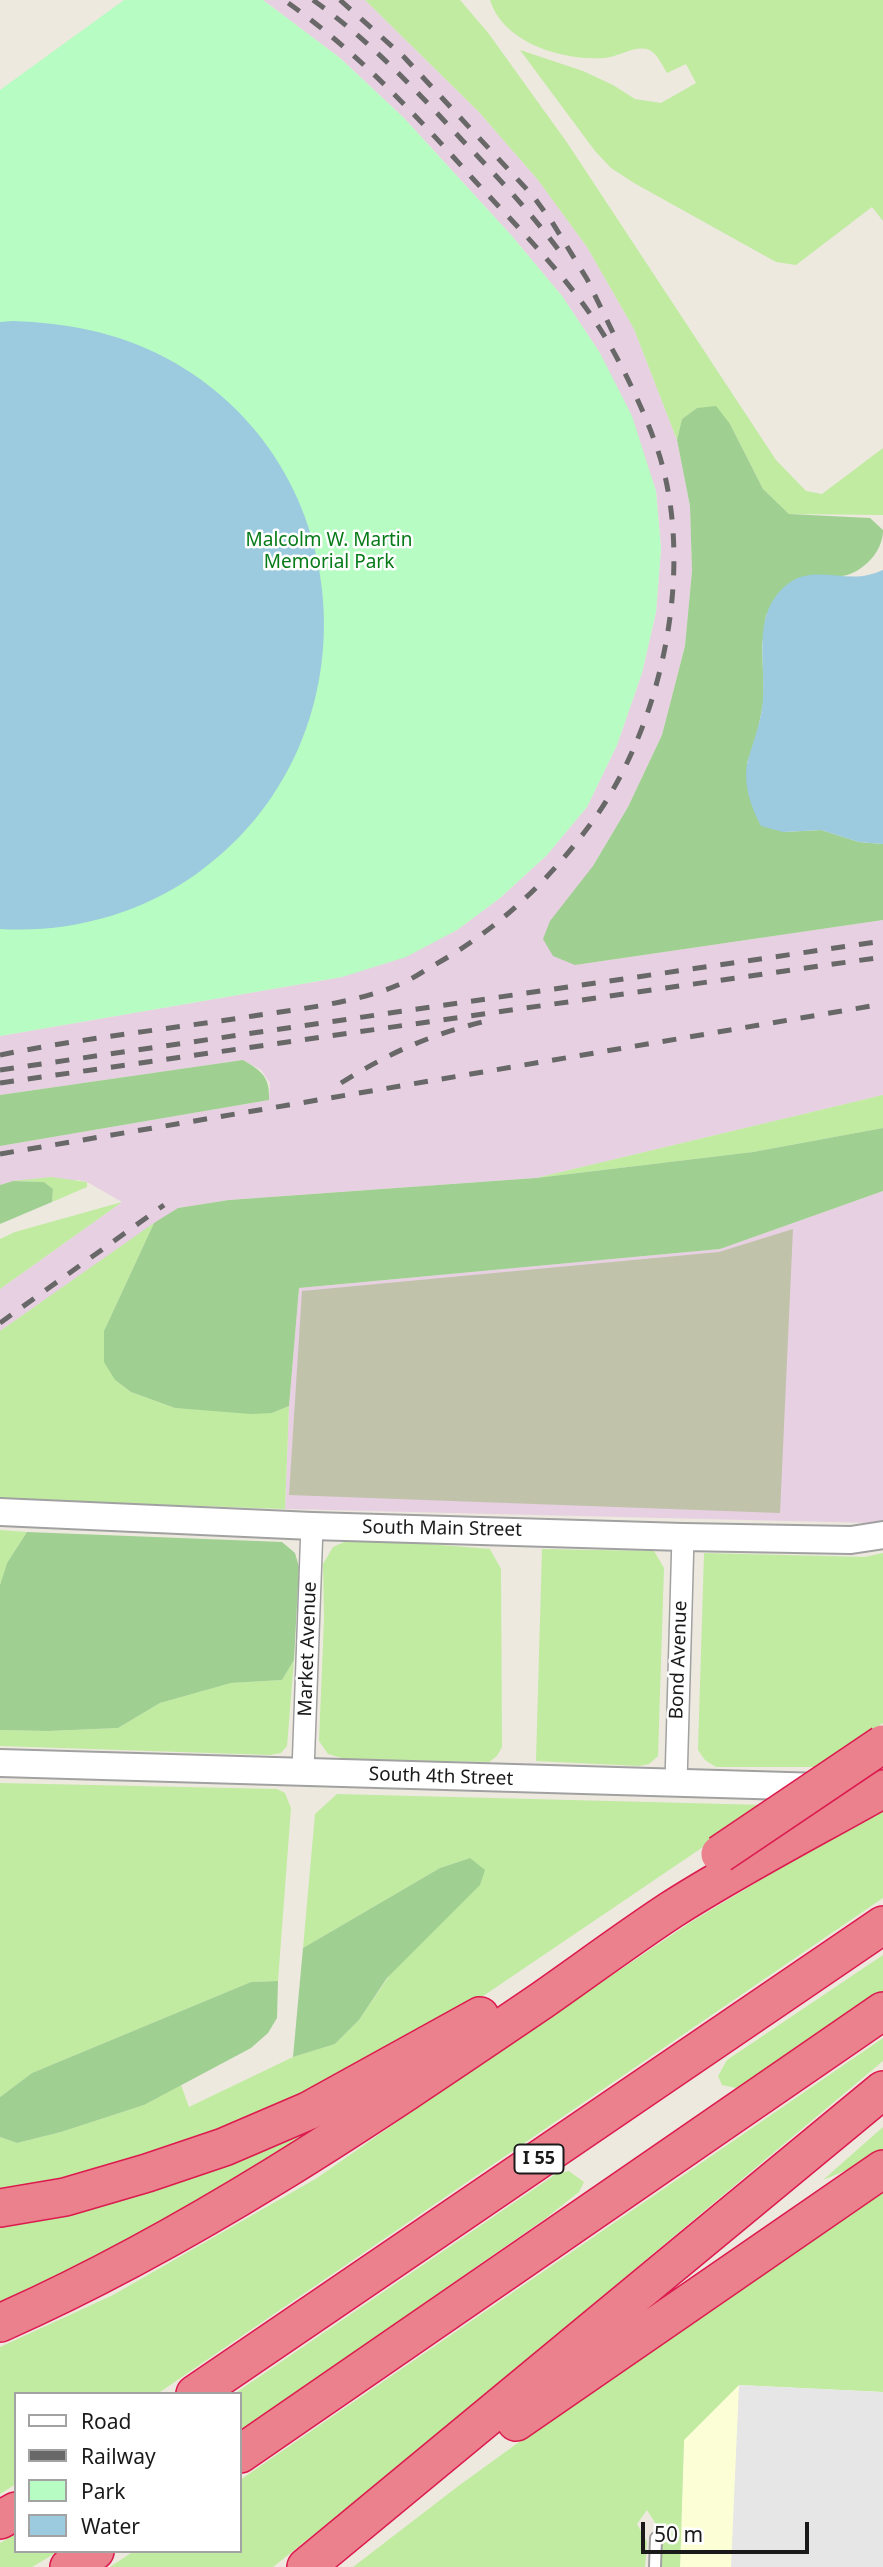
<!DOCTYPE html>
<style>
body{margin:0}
#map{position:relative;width:883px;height:2567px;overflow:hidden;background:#ede9df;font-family:"Noto Sans",sans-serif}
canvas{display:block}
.legend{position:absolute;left:14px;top:2392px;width:228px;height:161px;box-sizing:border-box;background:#fff;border:2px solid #a3a3a3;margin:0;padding:9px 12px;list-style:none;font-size:21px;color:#1a1a1a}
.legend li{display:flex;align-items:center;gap:14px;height:35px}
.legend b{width:35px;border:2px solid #a3a3a3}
.scale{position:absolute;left:641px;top:2522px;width:168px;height:32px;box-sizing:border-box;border:4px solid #1a1a1a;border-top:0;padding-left:9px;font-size:21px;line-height:24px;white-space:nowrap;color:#1a1a1a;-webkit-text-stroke:5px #fff;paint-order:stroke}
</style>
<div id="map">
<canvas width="883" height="2567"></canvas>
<ul class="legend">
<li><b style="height:9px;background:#fff"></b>Road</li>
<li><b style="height:9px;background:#686868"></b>Railway</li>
<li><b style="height:19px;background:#b7fcc2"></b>Park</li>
<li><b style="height:19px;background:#9ccade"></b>Water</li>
</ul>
<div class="scale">50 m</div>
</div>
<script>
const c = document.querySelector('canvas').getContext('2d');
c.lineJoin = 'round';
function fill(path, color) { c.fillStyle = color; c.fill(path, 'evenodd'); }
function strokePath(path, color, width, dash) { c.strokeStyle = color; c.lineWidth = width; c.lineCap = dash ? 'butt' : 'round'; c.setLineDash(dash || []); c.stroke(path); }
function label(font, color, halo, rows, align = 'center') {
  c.font = font + ' "Noto Sans",sans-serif'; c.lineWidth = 5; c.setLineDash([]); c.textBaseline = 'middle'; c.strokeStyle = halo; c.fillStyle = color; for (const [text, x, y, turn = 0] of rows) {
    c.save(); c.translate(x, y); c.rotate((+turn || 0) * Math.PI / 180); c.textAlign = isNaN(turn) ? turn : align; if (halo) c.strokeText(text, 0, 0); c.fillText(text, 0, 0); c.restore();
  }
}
fill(new Path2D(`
 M263,0h102l114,112 59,68 49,67 47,82 43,111 13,66 2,65 -7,75 -23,89 -34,72 -35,59 -18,99 308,-45v175l-347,83 -307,22 -51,8 -178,123v-42l122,-87 -35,-20 -8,-2 -66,1 -13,4v-39l269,-46 1,-17 -9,-13 -18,-10 -243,35v-59l342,-59 115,-47 43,-32 47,-43 40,-48 30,-62 25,-72 14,-61 5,-64 -5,-57 -56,-138 -38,-57 -51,-61 -107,-117 -64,-60z
 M883,1191v330l-11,2 -587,-14 4,-103 10,-118 421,-39z`), '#e7d0e1');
fill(new Path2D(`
 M739,2385l144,7v175h-203l4,-127z`), '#fcffd6');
fill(new Path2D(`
 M793,1229l-13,284 -491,-18 13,-204 417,-39z`), '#c0c2aa');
fill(new Path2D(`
 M365,0h95l29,34 79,110 208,316 30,31 16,3 61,-46v67l-94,-1 -26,-25 -33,-65 -33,-16 -15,11 -5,21 -43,-111 -47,-82 -49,-67 -59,-68z
 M490,0h393v221l-11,-14 -76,58 -20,-3 -142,-79 -23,-15 -16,-17 -75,-101 63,21 30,14 22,14 26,4 35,-20 -10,-19 -19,9c-5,-8 -10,-21 -20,-24 -14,-3 -29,8 -43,9 -41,3 -101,-15 -114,-58z
 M883,1095v33l-130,24 -217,26z
 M51,1177l36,5v5l-35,15 1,-13 -9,-7 -31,-1z
 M122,1202l-122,87v-50l15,-7z
 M154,1223l-50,108 11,49 16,12 44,16 97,5 17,-7 -4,103 -285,-10v-168z
 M0,1530l27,2 -20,31 -7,22z
 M353,1538l137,11 11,20 1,178 -5,9 -8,6 -144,-3 -17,-5 -9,-13 5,-122 -1,-55 10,-17z
 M542,1549l112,2 10,17 -6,188 -9,8 -10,2 -103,-5z
 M704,1553l161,4 18,-4v170l-63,44h-104l-11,-7 -7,-10z
 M294,1660l-7,86 -6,7 -11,2 -270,-9v-16l48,1 70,-3 42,-25 71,-20 51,-3z
 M0,1783l277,6 8,4 6,15 -13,173 -27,1 -219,91 -32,24z
 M337,1794l428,11 -329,223 -231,115 -205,54v-60l17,6 44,-11 83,-27 37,-20 8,22 104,-50 42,-13 24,-24 111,-162 -30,10 -137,80 12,-134z
 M875,1811l8,1v86l-726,496h-141v90l-16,10v-147l113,-52 204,-117 147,-103 227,-153z
 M883,1955v36l-72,51 -75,46 -14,-3 -4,-9 9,-16z
 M883,2038v23l-25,21 -456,382 -129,103h-163l24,-16h106v-71z
 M883,2127v25l-17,10 -43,18z
 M311,2128l4,5 -61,42 -254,135v-84c31,-6 63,-12 94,-20 75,-18 147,-46 217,-78z
 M569,2171l15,11 -5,10 -33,26 -306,214v-38h-6l322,-220z
 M883,2190v202l-144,-7 -55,55 -4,127h-20l1,-35 -14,-22 -10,14 10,18 -2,25h-292l108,-83 140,-101z
 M16,2534v17h43l-27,16h-32v-24z`), '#c0eba1');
fill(new Path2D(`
 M716,406l14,18 33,65 26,25 81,4 13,12c0,19 -15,37 -33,44 -9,4 -25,1 -35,1l-49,40 -4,31 2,53 -7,35 -10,29 36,69 38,-2 38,12 24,2v76l-308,45 -22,-9 -10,-17 7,-18 43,-55 35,-59 34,-72 23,-89 7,-75 -2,-65 -13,-66 5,-21 15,-11z
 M243,1060c19,11 27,17 26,40l-269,46v-51z
 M883,1128v63l-163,58 -421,39 -10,118 -17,7 -21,1 -76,-6 -44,-16 -16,-12 -11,-18v-31l50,-108 24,-15 51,-8 307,-22 217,-26z
 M13,1181l31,1 9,7 -1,13 -52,22v-39z
 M27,1532l255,10 13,11 4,14 -5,93 -12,20 -51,3 -71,20 -42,25 -70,3 -48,-1v-145l7,-22z
 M470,1858l15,12 -5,15 -93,93 -28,42 -24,24 -42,13 10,-109 137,-80z
 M278,1981l-1,37 -9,15 -17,15 -107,57 -83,27 -44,11 -17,-6v-40l32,-24 219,-91z`), '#9fcf91');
fill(new Path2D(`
 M124,0h139l77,58 64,60 107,117 51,61 38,57 32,63 24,75 5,57 -5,64 -14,61 -25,72 -30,62 -40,48 -47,43 -43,32 -51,27 -64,20 -342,59v-946z`), '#b7fcc2');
fill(new Path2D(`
 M739,2385l144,7v175h-152z`), '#e6e6e6');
fill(new Path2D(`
 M13,321c54,2 104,11 153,37 199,106 212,389 29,517 -57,40 -126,58 -195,54v-607z
 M883,570v274l-24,-2 -38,-12 -38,2 -22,-6c-10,-19 -19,-44 -13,-66 6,-21 14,-40 15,-62 3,-41 -12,-86 26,-115 23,-17 54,-2 79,-8 5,-1 10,-3 15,-5z`), '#9ccade');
const service = new Path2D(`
 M655,2567l1,-29`);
const minor = new Path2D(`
 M303,1771l9,-245
 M676,1782l7,-245`);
const tertiary = new Path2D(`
 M0,1512l312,14 371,11 168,3 32,-5
 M0,1763l822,24`);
const motorway = new Path2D(`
 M0,2208l65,-11 82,-24 77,-26 84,-36 172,-95
 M0,2323c192,-85 367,-204 541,-322 43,-30 86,-62 130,-91 69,-44 141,-81 212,-121
 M195,2394l688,-469
 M516,2422l367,-253
 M240,2454l643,-443
 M0,2520l16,-9
 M69,2567l26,-16
 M306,2567l577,-477`);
strokePath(service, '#a1a1a1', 14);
strokePath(minor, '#a1a1a1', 24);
strokePath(tertiary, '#a1a1a1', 30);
strokePath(motorway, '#dc1a4e', 40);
strokePath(service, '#fff', 10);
strokePath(minor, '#fff', 21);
strokePath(tertiary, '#fff', 26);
strokePath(motorway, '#ea818d', 37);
strokePath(new Path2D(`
 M313,0c56,40 103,90 149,140 35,36 69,73 99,113
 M340,0l64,57 129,139 19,26 35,57 31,64
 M0,1055c83,-17 169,-26 253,-39 46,-7 102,-13 145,-31 10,-4 20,-10 29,-16 69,-37 125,-90 170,-154 64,-93 95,-236 66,-347 -9,-36 -34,-89 -52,-121 -35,-62 -88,-114 -136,-166 -59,-66 -118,-130 -191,-181
 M0,1070l883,-129
 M0,1083l883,-126
 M341,1083c48,-30 86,-47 141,-61
 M0,1154l883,-150
 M0,1323l164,-118`), '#686868', 5, [14, 14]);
const motorwayBridge = new Path2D(`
 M720,1854l163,-110`);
strokePath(motorwayBridge, '#dc1a4e', 40, []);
strokePath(motorwayBridge, '#ea818d', 37);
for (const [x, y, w] of [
 [539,2159,49]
]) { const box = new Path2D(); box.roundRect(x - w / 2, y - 14.5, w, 29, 5); c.fillStyle = '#fff'; c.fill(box); strokePath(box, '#1a1a1a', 2); }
label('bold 18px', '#1a1a1a', null, [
 ["I 55",539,2159]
]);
label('19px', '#067b18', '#fff', [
 ["Malcolm W. Martin",329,541],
 ["Memorial Park",329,563]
]);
label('19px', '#1a1a1a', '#fff', [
 ["South Main Street",442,1529,1],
 ["Market Avenue",308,1649,-88],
 ["Bond Avenue",679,1660,-88],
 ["South 4th Street",441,1777,2]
]);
</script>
